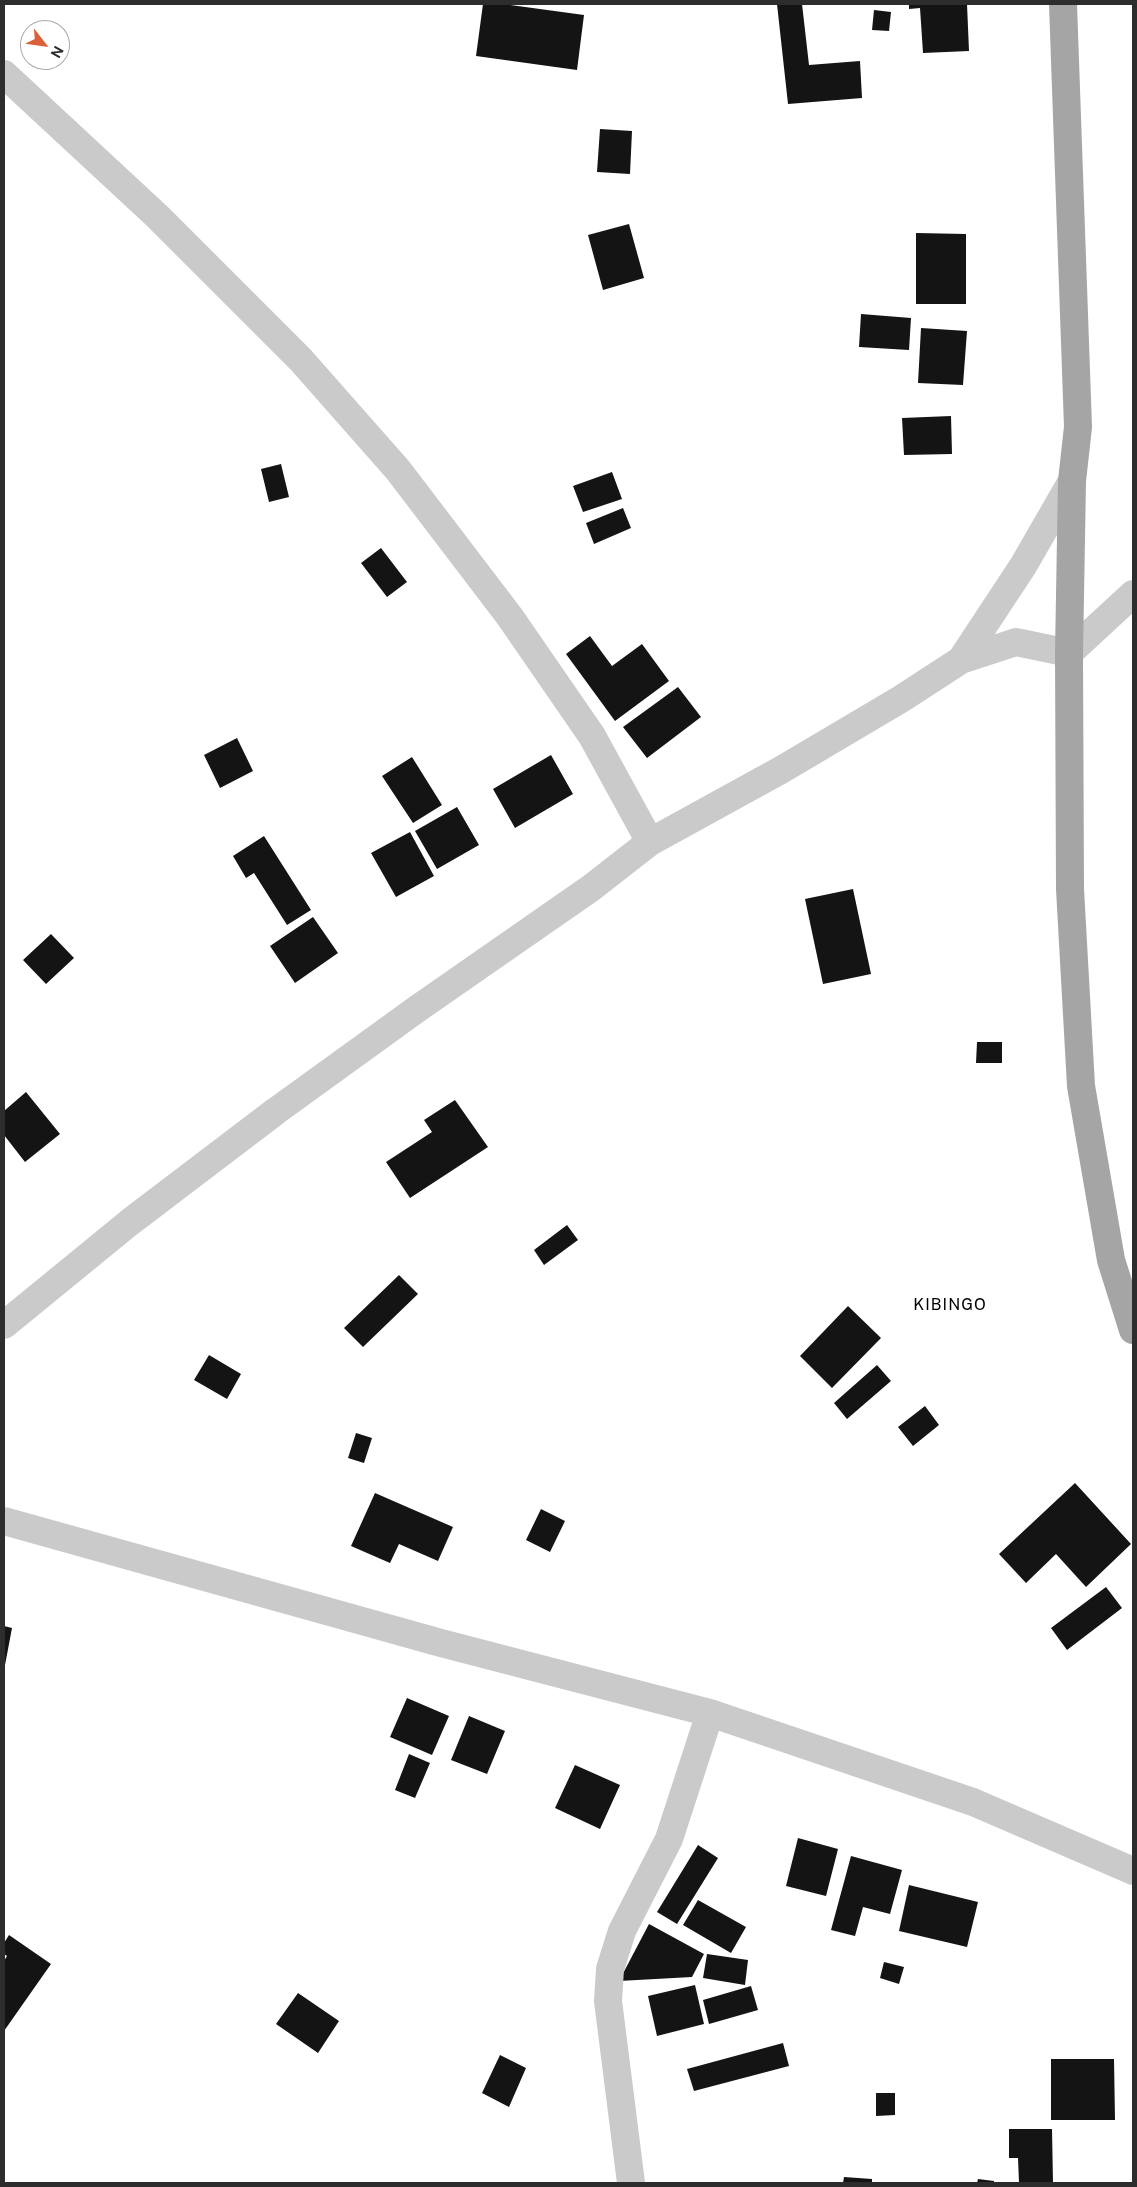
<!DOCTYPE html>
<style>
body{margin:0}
#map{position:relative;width:1137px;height:2187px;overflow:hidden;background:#fff;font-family:"Public Sans",sans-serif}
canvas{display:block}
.frame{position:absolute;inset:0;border:5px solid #2d2d2d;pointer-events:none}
.north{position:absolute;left:20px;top:20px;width:50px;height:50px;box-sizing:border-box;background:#fff;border:1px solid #ababab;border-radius:50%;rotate:120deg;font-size:14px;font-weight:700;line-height:20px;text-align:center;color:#2d2d2d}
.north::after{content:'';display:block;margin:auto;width:18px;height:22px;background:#da6039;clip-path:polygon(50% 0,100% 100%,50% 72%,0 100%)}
</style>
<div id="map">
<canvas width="1137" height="2187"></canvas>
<div class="frame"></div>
<div class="north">N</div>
</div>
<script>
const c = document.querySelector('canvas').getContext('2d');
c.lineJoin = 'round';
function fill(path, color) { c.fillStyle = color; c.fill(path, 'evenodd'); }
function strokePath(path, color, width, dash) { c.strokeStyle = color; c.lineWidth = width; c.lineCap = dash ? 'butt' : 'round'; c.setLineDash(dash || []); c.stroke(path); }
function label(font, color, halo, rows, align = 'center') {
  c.font = font + ' "Public Sans",sans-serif'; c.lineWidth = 5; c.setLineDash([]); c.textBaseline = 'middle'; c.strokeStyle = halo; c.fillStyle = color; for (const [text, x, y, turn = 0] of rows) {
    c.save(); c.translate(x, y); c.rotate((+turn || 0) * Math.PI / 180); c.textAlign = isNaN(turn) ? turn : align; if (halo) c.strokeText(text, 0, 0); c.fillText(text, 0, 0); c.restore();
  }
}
fill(new Path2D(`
 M483,4h20l81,11 -7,55 -101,-14z
 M777,4h25l7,61 51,-4 2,37 -74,6z
 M909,4h58l2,47 -46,2 -3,-45 -11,1z
 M874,10l17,2 -2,19 -17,-1z
 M600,129l32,2 -2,43 -33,-2z
 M629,224l15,54 -41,12 -15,-55z
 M916,233l50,1v70h-50z
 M861,314l50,4 -2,32 -50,-3z
 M921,328l46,3 -4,54 -45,-2z
 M951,416l1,38 -48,1 -2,-37z
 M281,464l8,33 -20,5 -8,-33z
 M612,472l10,27 -39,13 -10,-26z
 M623,508l8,20 -37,16 -8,-21z
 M381,548l26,34 -20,15 -26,-34z
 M590,636l22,30 30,-22 27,37 -54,40 -49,-67z
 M678,687l23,30 -54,41 -24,-31z
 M237,738l16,33 -33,17 -16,-33z
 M551,755l22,39 -58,34 -22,-39z
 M412,757l30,48 -29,18 -31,-47z
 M457,807l22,38 -42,24 -22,-38z
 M410,832l24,44 -38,21 -25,-44z
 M264,836l47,74 -24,15 -33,-52 -8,5 -13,-22z
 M853,889l18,85 -48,10 -18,-85z
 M313,917l25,36 -43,30 -25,-37z
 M51,934l23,24 -28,26 -23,-24z
 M977,1042h25v21h-26z
 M26,1092l34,42 -35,28 -21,-27v-24z
 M455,1100l33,47 -78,51 -24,-36 46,-30 -8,-12z
 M567,1225l11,15 -34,25 -10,-15z
 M399,1275l19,19 -55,53 -19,-19z
 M848,1306l33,32 -49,50 -32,-32z
 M209,1355l32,19 -14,25 -33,-19z
 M877,1365l14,16 -44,38 -13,-16z
 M925,1406l14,19 -26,21 -15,-19z
 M356,1433l16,5 -8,25 -16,-5z
 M1075,1483l56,61 -45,43 -30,-33 -30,29 -27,-29z
 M375,1493l78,34 -15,34 -39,-17 -9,19 -39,-17z
 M541,1509l24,12 -15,31 -24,-12z
 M1106,1587l16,21 -55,42 -16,-22z
 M4,1626l8,2 -7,37h-1z
 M407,1698l42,18 -17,39 -42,-18z
 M469,1716l36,15 -18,43 -36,-14z
 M409,1754l21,9 -15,35 -20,-8z
 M575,1765l45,20 -20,44 -45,-21z
 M798,1838l40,11 -12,47 -40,-10z
 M698,1845l20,13 -41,66 -20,-12z
 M851,1856l51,14 -12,44 -27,-7 -8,29 -24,-6z
 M909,1885l69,17 -11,45 -68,-16z
 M698,1900l48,27 -15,26 -48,-28z
 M649,1924l55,30 -12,23 -73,4z
 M9,1935l42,29 -47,67v-70l3,-5 -3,-2v-11z
 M707,1954l41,6 -3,25 -42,-7z
 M884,1962l20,5 -5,17 -19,-6z
 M695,1985l9,39 -47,12 -9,-40z
 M751,1986l7,24 -49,14 -6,-24z
 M298,1993l41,28 -21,32 -42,-29z
 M783,2043l6,23 -95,25 -7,-22z
 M500,2055l26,13 -17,39 -27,-14z
 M1051,2059h63l1,61h-64z
 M876,2093h19v22l-19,1z
 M1009,2129h43l1,54h-34l-1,-25h-9z
 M844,2177l28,2v4h-29z
 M978,2179l16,2v2h-17z`), '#141414');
strokePath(new Path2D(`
 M4,74l153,142 144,144 97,110 112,147 82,119 58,106
 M961,660l62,-94 49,-85
 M4,1325l126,-103 146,-111 141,-102 174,-121 59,-46 131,-72 120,-71 60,-39 55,-18 53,11 64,-59
 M4,1521l437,122 269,70 263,89 160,69
 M631,2183l-23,-182 2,-32 12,-38 47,-92 41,-126`), '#cacaca', 28);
strokePath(new Path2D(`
 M1063,4l15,423 -6,54 -3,172 1,236 11,197 30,174 22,70`), '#a5a5a5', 28);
c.letterSpacing = '1px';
label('16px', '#000', '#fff', [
 ["KIBINGO",950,1305]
]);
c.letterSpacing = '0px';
</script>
